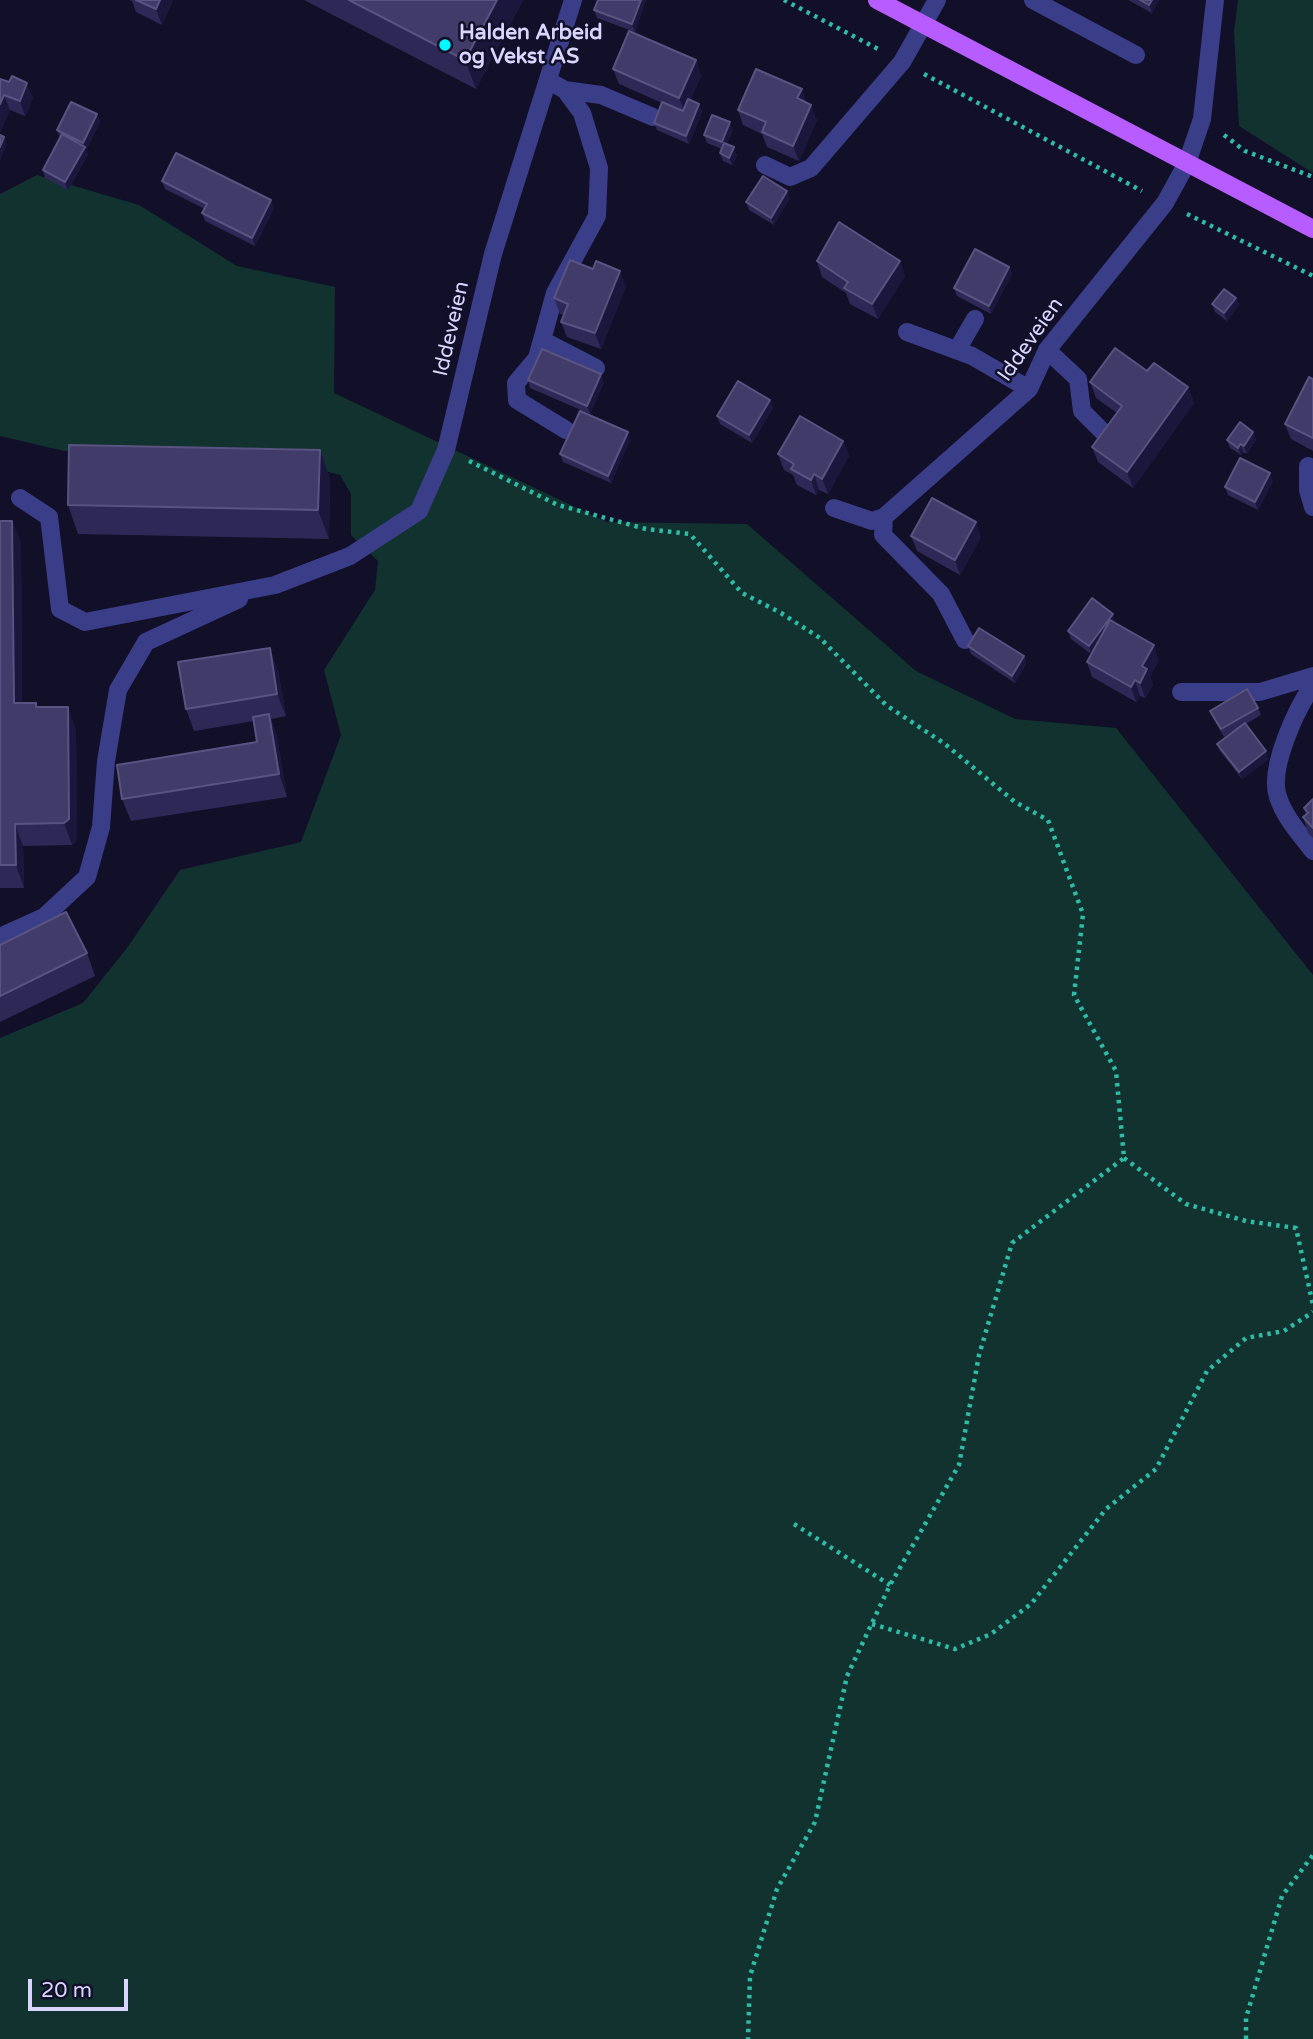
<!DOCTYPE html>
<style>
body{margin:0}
#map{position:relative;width:1313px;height:2039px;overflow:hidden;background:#120f28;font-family:"Varela Round",sans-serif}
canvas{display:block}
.scale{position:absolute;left:28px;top:1979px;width:100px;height:32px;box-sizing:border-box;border:4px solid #d8d6ff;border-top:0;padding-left:9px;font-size:21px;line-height:24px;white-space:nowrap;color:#d8d6ff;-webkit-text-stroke:5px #120f28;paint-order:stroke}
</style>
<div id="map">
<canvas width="1313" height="2039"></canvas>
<div class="scale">20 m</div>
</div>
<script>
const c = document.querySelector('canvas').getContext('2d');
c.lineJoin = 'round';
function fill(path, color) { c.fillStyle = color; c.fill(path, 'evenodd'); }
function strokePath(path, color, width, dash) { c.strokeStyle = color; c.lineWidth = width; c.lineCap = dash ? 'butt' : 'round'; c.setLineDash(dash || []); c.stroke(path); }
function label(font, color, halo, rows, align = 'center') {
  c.font = font + ' "Varela Round",sans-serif'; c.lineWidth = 5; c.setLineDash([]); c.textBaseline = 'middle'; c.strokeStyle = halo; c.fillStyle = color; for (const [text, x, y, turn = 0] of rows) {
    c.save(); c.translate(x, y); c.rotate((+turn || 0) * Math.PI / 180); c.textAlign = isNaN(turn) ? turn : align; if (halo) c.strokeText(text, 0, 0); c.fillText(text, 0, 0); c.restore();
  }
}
fill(new Path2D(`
 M1238,0h75v173l-74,-47 -5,-94z
 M37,175l102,30 98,61 98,21 -1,106 273,129 140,2 169,147 99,48 101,9 197,247v1064h-1313v-1001l83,-35 44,-55 53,-78 121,-28 40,-107 -17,-65 51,-80 3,-29 -27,-26v-41l-11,-19 -92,-24h-184l-64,-15v-242z`), '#12322f');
strokePath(new Path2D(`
 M784,0l96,50
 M924,74l218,117
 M1224,135l21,16 68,26
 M1187,214l126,62
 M469,461l89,44 88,24 44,5 52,59 39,20 39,25 66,67 59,39 70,58 33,18 35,94 -9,81 42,76 8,87 -112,85 -33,112 -20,110 -69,120 -43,91 -32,146 -38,67 -27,87 -2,63
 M1124,1158l62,46 60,17 50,7 17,77
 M794,1524l96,61
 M872,1624l83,25 36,-15 40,-30 75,-95 50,-40 51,-98 39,-33 38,-7 29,-19
 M1246,2039v-21l36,-122 31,-41`), '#2ebba8', 4.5, [3.5, 5]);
strokePath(new Path2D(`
 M1033,0l103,55
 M549,81l16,9 17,23 17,55 -2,48 -42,77 -18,65 -21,25 1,17 49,30
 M565,90l36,5 52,22
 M765,165l25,12 21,-9 91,-106 35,-62
 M907,332l65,24 57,33
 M542,340l54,28
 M957,350l18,-31
 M1047,350l31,29 4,32 27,27
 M1308,466v24l5,17
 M20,498l29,19 11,92 25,13 190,-37 75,-29 69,-45 27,-61 47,-196 80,-254
 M834,508l38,13 12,-4 145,-128 18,-39 118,-147 22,-40 15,-44 13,-119
 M884,517l-1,18 58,59 24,46
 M1313,685c-16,23 -45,83 -35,112 7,21 22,37 35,54
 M1181,692h79l53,-16
 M0,937l44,-20 43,-40 14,-50 5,-66 12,-71 28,-48 93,-43`), '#3a3d87', 18);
strokePath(new Path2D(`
 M877,0l436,229`), '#b75dff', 18);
fill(new Path2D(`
 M129,0h44l-11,25 -26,-13 -4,-11z
 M304,0h219l-47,89z
 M598,0h48l-11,32 -38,-14 -3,-8z
 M1128,0h31l-7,13z
 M696,60l5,16 -11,25 9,3 3,8 -13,32 -32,-14 -3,-7 8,-20 -43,-19 -6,-15z
 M0,79l33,19 -8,18 -15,-6 -10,22z
 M807,103l10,17 -18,41 -32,-14 -5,-13 -19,-9 -5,-15z
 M97,114l3,8 -14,28 2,5 -20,35 -23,-12 -2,-8 17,-32 -3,-8z
 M733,130l-6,14 10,11 -5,10 -9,-4 -3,-8 2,-4 -15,-6 -3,-8z
 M162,181l112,27 -19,38 -50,-25 -3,-8 3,-4 -40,-20z
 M790,198l-16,27 -25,-15 -3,-8z
 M817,261l88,15 -27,43 -28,-15 -4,-11 -24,-16z
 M1009,267l3,7 -21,40 -34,-18 -3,-8z
 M626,286l-25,63 -34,-12 -6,-15 3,-7 -4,-1 -6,-16z
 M1236,298l3,7 -12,16 -12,-9 -3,-8z
 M1147,371l41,16 6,16 -61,85 -35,-26 -6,-15 25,-34 -21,-15 -6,-16z
 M1313,379v72l-22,-12 -6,-15z
 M528,380l76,2 -14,32 -60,-26z
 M770,400l3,8 -21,35 -32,-19 -3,-8z
 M1253,432l3,8 -9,14 -4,-2 -2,3 -11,-7 -3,-8z
 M630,440l-19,43 -48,-21 -3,-8z
 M843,441l6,15 -21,38 -9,-4 -3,5 -19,-10 -4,-10 -9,-5 -6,-16z
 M320,450l10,29 -1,60 -251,-5 -10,-29z
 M1273,481l-15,29 -30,-15 -3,-8z
 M0,521h12l9,22 1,160h14l2,4 38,23 1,111 -5,4 -49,1 1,42h-24z
 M911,536l70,1 -21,38 -43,-24z
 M1115,622v1l44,37 -9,17 3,8 -8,13 -5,-2 -4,6 -44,-25 -5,-15 4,-8 -20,-15 -3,-8z
 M968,646l56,10 2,8 -11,19 -44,-29z
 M278,670l8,46 -15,3 6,18 10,60 -156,24 -9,-22 135,-57 -3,-21 -60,10 -8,-22z
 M1258,708l3,7 -15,9 23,35 -27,20 -22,-28 -3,-7 15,-12 -8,5 -11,-19 -3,-7z
 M1313,799v39l-5,-5 -5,-16 3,-3 -2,-6z
 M0,945l87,8 8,23 -95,46z`), '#2e2856');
fill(new Path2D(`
 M160,0h13l-11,25 -6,-16z
 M497,0h26l-47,89 -11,-29z
 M641,0h5l-11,32 -3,-8z
 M1152,0h7l-7,13 -3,-8z
 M696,60l5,16 -16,37 -6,-15z
 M27,83l6,15 -8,18 -5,-15z
 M802,89l5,15 -10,-6z
 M4,95l6,15 -10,22v-28z
 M699,104l3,8 -13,32 -3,-8z
 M811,105l6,15 -18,41 -6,-15z
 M97,114l3,8 -14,28 -3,-7z
 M730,122l3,8 -8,20 -3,-8z
 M4,137l3,8 -7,16v-14z
 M85,147l3,8 -20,35 -3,-8z
 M734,147l3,8 -5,10 -3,-7z
 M787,191l3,7 -16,27 -3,-7z
 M271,200l3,8 -19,38 -3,-8z
 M900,261l5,15 -27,43 -6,-15z
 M1009,267l3,7 -21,40 -2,-8z
 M620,271l6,15 -25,63 -6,-16z
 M1236,298l3,7 -12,16 -3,-8z
 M601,374l3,8 -14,32 -3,-8z
 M1188,387l6,16 -61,85 -6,-16z
 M770,400l3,8 -21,35 -3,-8z
 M628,432l2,8 -19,43 -3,-7z
 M1253,432l3,8 -9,14 -3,-8z
 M843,441l6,15 -21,38 -6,-15z
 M1240,444l3,8 -2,3 -3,-7z
 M320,450l10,29 -1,60 -11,-29z
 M1270,473l3,8 -15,29 -3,-8z
 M814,474l5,16 -3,5 -5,-15z
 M12,521l9,22 1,183 -8,-23z
 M976,522l5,15 -21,38 -5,-15z
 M1113,614l2,8 -24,32 -2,-8z
 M1154,645l5,15 -9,17 3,8 -8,13 -5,-15 2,-17z
 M270,648l8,22 8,46 -9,-22z
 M1024,656l2,8 -11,19 -3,-7z
 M1135,680l5,16 -4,6 -5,-15z
 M68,707l8,23 1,111 -5,4 -8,-22z
 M269,714l8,23 10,60 -8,-23z
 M1266,751l3,8 -27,20 -3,-7z
 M15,824l8,22 1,42 -8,-23z`), '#1b163c');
const building = new Path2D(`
 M136,0h24l-4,9z
 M349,0h148l-32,60z
 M598,0h43l-9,24 -38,-14z
 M1140,0h12l-3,5z
 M629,31l67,29 -17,38 -66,-29z
 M756,69l46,20 -5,9 14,7 -18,41 -31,-14 4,-10 -28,-12z
 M12,76l15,7 -7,18 -16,-6 -4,9v-25l9,3z
 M688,99l11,5 -13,32 -32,-13 8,-21 21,9z
 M71,102l26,12 -14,29 -26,-13z
 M712,115l18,7 -8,20 -18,-7z
 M62,134l23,13 -20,35 -22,-12z
 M0,135l4,2 -4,10z
 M724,143l10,4 -5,11 -9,-5z
 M176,153l95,47 -19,38 -50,-25 5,-9 -45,-23z
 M763,176l24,15 -16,27 -25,-16z
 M839,222l61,39 -28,43 -28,-16 4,-6 -31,-21z
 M975,249l34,18 -20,39 -35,-18z
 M570,260l23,9 3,-8 24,10 -25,62 -34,-11 7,-18 -14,-6z
 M1224,289l12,9 -12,15 -12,-9z
 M1115,348l32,23 7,-8 34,24 -61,85 -35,-25 30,-41 -32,-24z
 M542,349l59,25 -14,32 -59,-26z
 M1309,377l4,2v59l-28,-14z
 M738,381l32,19 -21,35 -32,-19z
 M580,411l48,21 -20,44 -48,-22z
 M800,416l43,25 -21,38 -8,-5 -3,6 -20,-11 3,-5 -16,-10z
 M1240,422l13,10 -9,14 -4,-2 -2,4 -11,-8z
 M69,445l251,5 -2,60 -250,-5z
 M1240,458l30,15 -15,29 -30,-15z
 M932,498l44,24 -21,38 -44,-24z
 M0,521h12l2,182h22v4h32l1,112 -5,4 -49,1 1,41h-16z
 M1092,598l21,16 -24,32 -21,-15z
 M1110,620l44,25 -12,21 5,3 -7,14 -5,-3 -4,7 -44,-25z
 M979,628l45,28 -12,20 -44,-30z
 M270,648l7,46 -91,15 -8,-47z
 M1247,689l11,19 -37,21 -11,-18z
 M269,714l10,60 -157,25 -5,-34 140,-23 -4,-25z
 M1245,723l21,28 -27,21 -22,-28z
 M1313,799v29l-10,-11 5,-4 -4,-5z
 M66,912l21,41 -87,43v-51z`);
fill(building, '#403b68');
strokePath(building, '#585380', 2);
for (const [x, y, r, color] of [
 [445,45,7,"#02f8ff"]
]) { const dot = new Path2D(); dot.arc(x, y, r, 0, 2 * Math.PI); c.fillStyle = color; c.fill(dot); strokePath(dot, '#120f28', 2.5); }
label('bold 21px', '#d8d6ff', '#120f28', [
 ["Halden Arbeid",459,33],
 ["og Vekst AS",459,57]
], 'left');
label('21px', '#d8d6ff', '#120f28', [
 ["Iddeveien",452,329,-77],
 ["Iddeveien",1031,340,-55]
]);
</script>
